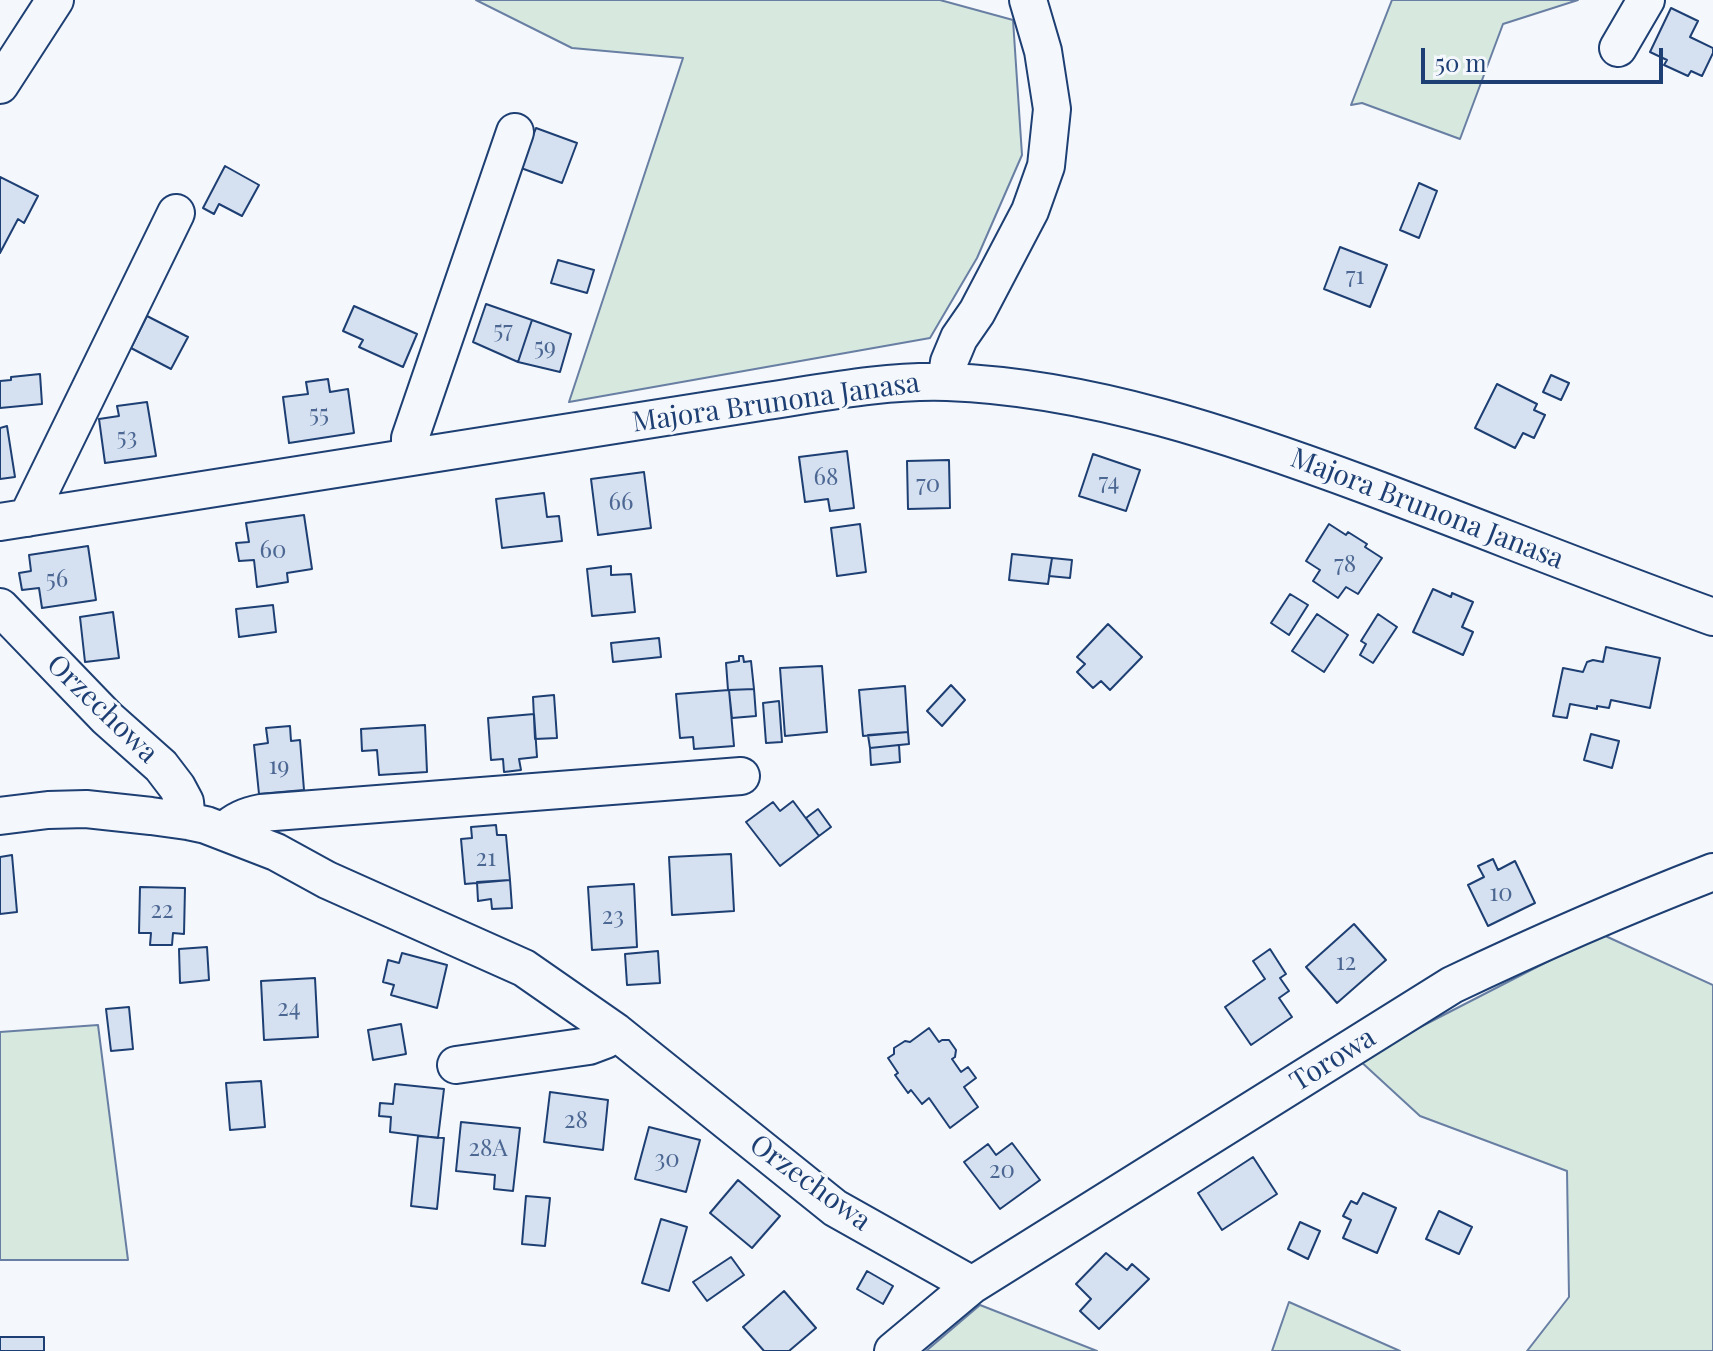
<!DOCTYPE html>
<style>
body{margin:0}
#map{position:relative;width:1713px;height:1351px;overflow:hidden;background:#f4f7fb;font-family:"Playfair Display",serif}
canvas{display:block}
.scale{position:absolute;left:1421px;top:48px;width:242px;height:36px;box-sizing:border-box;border:4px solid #1d3f73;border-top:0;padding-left:10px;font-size:24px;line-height:28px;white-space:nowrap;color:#1d3f73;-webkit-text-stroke:6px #f4f7fb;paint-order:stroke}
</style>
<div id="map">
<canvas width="1713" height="1351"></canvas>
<div class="scale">50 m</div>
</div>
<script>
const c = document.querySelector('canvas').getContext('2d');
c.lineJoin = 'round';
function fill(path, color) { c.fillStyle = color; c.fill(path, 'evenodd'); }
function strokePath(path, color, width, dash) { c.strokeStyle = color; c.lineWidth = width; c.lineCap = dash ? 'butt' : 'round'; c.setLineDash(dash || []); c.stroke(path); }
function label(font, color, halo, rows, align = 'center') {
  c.font = font + ' "Playfair Display",serif'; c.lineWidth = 6; c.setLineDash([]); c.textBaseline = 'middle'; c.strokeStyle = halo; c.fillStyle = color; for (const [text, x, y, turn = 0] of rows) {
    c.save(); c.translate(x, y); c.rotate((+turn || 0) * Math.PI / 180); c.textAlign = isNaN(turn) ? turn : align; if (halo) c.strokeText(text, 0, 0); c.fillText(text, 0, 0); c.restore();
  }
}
const green = new Path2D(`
 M476,0h464l73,20 9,135 -45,103 -47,80 -361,64 114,-344 -111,-10z
 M1392,0h186l-75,24 -43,115 -98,-36 -11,2z
 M1601,934l112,51v366h-186l42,-54 -2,-126 -147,-55 -62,-57z
 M98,1025l30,235h-128v-228z
 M1289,1302l111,49h-128z
 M980,1305l117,46h-171z`);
fill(green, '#d7e8df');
strokePath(green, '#687fa3', 2);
const building = new Path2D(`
 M1671,8l27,13 -8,16 23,11v5l-11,23 -11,-5 -3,5 -24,-11 3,-5 -17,-8z
 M536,128l41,15 -15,40 -41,-15z
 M225,166l34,19 -17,31 -23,-12 -5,10 -11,-6z
 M0,177l38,19 -14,27 -6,-4 -18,34z
 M1419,183l18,8 -18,47 -19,-8z
 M1340,247l47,18 -17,42 -46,-18z
 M558,260l36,10 -7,23 -36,-10z
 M486,304l46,16 -14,42 -45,-20z
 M354,306l63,28 -14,33 -44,-20 4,-7 -20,-9z
 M147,316l41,21 -17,32 -40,-21z
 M532,320l39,14 -11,38 -42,-10z
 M40,374l2,30 -42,4v-27l11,-1v-3z
 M1551,375l18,8 -8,17 -18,-8z
 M328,379l2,13 18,-3 6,44 -65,10 -6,-46 25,-3 -2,-12z
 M1497,384l40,20 -3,6 11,5 -11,23 -11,-5 -8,15 -40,-20z
 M147,402l9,54 -51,7 -6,-44 20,-3 -2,-10z
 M7,426l8,51 -15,2v-51z
 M847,451l7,57 -24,3 -2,-12 -23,3 -6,-45z
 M1093,454l47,16 -14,41 -47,-15z
 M949,460l1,48 -42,1 -1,-48z
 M644,472l7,56 -53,7 -7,-56z
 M544,493l3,24 12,-1 3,25 -60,7 -6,-49z
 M304,515l8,54 -25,4 1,9 -31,5 -3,-27 -15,1 -3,-18 13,-1 -3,-19z
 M860,524l6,48 -29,4 -6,-48z
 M1329,524l17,11 2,-3 19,12 -2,3 17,11 -24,36 -12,-7 -8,11 -25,-17 7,-11 -14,-9z
 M88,546l8,54 -54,8 -3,-20 -17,2 -3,-17 12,-2 -2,-16z
 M1012,554l40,4 -4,26 -39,-4z
 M1052,558l20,2 -2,18 -21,-2z
 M611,566v9l20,-1 4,38 -43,4 -5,-47z
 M1433,589l18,8 1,-4 21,9 -11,25 11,5 -10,23 -50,-23z
 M1290,594l18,11 -19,30 -18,-12z
 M273,605l3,27 -37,5 -3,-28z
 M113,612l6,46 -34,4 -5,-45z
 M1317,614l31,21 -24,37 -32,-21z
 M1378,614l19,13 -24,36 -13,-8 6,-11 -5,-3z
 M1108,624l34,33 -32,33 -9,-9 -8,7 -16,-16 8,-8 -8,-7z
 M659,638l2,19 -48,5 -2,-19z
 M1606,647l54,11 -10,50 -39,-8 -2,8 -12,-2v3l-27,-5 -3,14 -14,-2 10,-48 20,4 4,-10 6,-2 10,2z
 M739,656h4l1,6 7,-1 3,28 -26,1 -2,-27 13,-2z
 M822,666l5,66 -42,4 -5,-68z
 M951,685l14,15 -23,26 -15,-15z
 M905,686l3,46 -45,4 -4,-46z
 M754,689l2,27 -24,2 -3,-28z
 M729,690l5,56 -40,3 -1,-12 -13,1 -4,-44z
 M554,695l3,43 -22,1 -2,-42z
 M779,701l3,41 -16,1 -3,-40z
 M534,714l3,43 -18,2 2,11 -17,2 -1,-13 -12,1 -3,-42z
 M425,725l2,47 -48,3 -2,-25 -15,1 -1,-22z
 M290,726l1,15 9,-1 4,50 -45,4 -5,-49 14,-2 -2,-15z
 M908,732l1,12 -39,4 -2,-13z
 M1591,734l28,7 -7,27 -28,-8z
 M899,745l1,17 -29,3 -1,-17z
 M793,801l26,35 -39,30 -34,-44 27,-20 7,9z
 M818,809l13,18 -12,9 -13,-18z
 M496,825l1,10h9l4,45 -45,4 -4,-45 11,-1 -1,-11z
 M731,854l3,57 -62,4 -3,-58z
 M12,855l5,57 -17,2v-57z
 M1493,859l5,11 17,-9 20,42 -47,23 -20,-41 16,-8 -6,-11z
 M510,880l2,28 -20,1 -1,-10 -13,2 -1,-19z
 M634,884l3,63 -45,3 -4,-63z
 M140,887l45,1 -1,46 -11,-1 -1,12h-22l1,-12h-12z
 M1354,924l32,36 -49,43 -31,-36z
 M207,947l2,33 -29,3 -1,-34z
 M1270,949l16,25 -6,4 9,13 -10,7 13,19 -41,28 -26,-38 40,-28 -12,-18z
 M658,951l2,32 -33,2 -2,-31z
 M402,953l45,12 -10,43 -46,-13 3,-10 -11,-3 5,-22 11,3z
 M315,978l3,59 -54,3 -3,-59z
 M129,1007l4,42 -22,2 -5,-42z
 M401,1024l5,30 -33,6 -5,-30z
 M929,1028l10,14 3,-2h7l7,10 -1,7 -3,2 9,13 7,-5 8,11 -12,9 14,20 -28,21 -21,-30 -7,6 -11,-14 -3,3 -13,-18 3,-2 -10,-15 6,-4v-6l11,-7 5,1z
 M261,1081l4,46 -35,3 -4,-47z
 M395,1084l49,5 -6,49 -48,-6 1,-15 -12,-1 1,-13 13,1z
 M550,1092l58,8 -5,50 -59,-8z
 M461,1122l59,6 -7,63 -19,-2 1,-14 -39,-4z
 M649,1127l51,13 -14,52 -51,-13z
 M418,1136l26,2 -7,71 -26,-3z
 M1012,1143l28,37 -40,29 -36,-47 24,-18 8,11z
 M1253,1157l24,37 -55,36 -24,-37z
 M738,1180l42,36 -28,32 -42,-35z
 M1363,1193l33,15 -19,45 -34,-15 8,-18 -8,-4 8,-15 6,3z
 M526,1196l24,2 -5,48 -23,-2z
 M1439,1211l33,16 -13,27 -33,-15z
 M661,1219l26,8 -18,64 -27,-8z
 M1300,1222l20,9 -12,28 -20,-10z
 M1106,1253l21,17 5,-6 17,15 -50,50 -19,-18 11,-12 -15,-15z
 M731,1257l13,18 -37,26 -14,-19z
 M867,1271l26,15 -10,18 -26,-15z
 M784,1291l32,37 -27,23h-25l-21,-24z
 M0,1337h44v14h-44z`);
fill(building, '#d5e0f0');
strokePath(building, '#1d3f73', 2);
const minor = new Path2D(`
 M1618,48l28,-48
 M0,85l55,-85
 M946,382l3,-20 10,-24 18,-26 53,-101 16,-45 6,-57 -9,-58 -15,-51
 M410,457v-19l105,-306
 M27,518l149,-305
 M0,522l767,-121c59,-9 120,-21 180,-19 143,5 289,55 421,104 115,43 229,89 345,131
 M0,607l107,111 54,48 16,21 8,15 2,19
 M0,816l48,-6 38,-1 65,7 36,5 19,4 70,27 51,28 197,88 92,64 219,176 137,77
 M224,831c12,-11 22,-15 37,-18l480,-37
 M456,1065l133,-19 16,-6 11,-8
 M893,1351l79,-66 480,-300c86,-41 173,-79 261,-113`);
strokePath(minor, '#1d3f73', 40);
strokePath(minor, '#f4f7fb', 36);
label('24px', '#4b6792', null, [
 ["71",1355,277],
 ["57",503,331],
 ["59",545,348],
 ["55",319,415],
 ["53",127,438],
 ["68",826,478],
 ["74",1109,483],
 ["70",928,485],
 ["66",621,503],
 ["60",273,551],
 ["78",1345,565],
 ["56",57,580],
 ["19",279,767],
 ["21",486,859],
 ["10",1501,894],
 ["22",162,911],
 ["23",613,917],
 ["12",1346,963],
 ["24",289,1009],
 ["28",576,1121],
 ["28A",488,1149],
 ["30",667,1160],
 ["20",1002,1171]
]);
label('28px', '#1d3f73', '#f4f7fb', [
 ["Majora Brunona Janasa",776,403,-8],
 ["Majora Brunona Janasa",1427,509,21],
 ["Orzechowa",102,709,44],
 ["Torowa",1333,1060,-32],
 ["Orzechowa",810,1183,36]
]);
</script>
